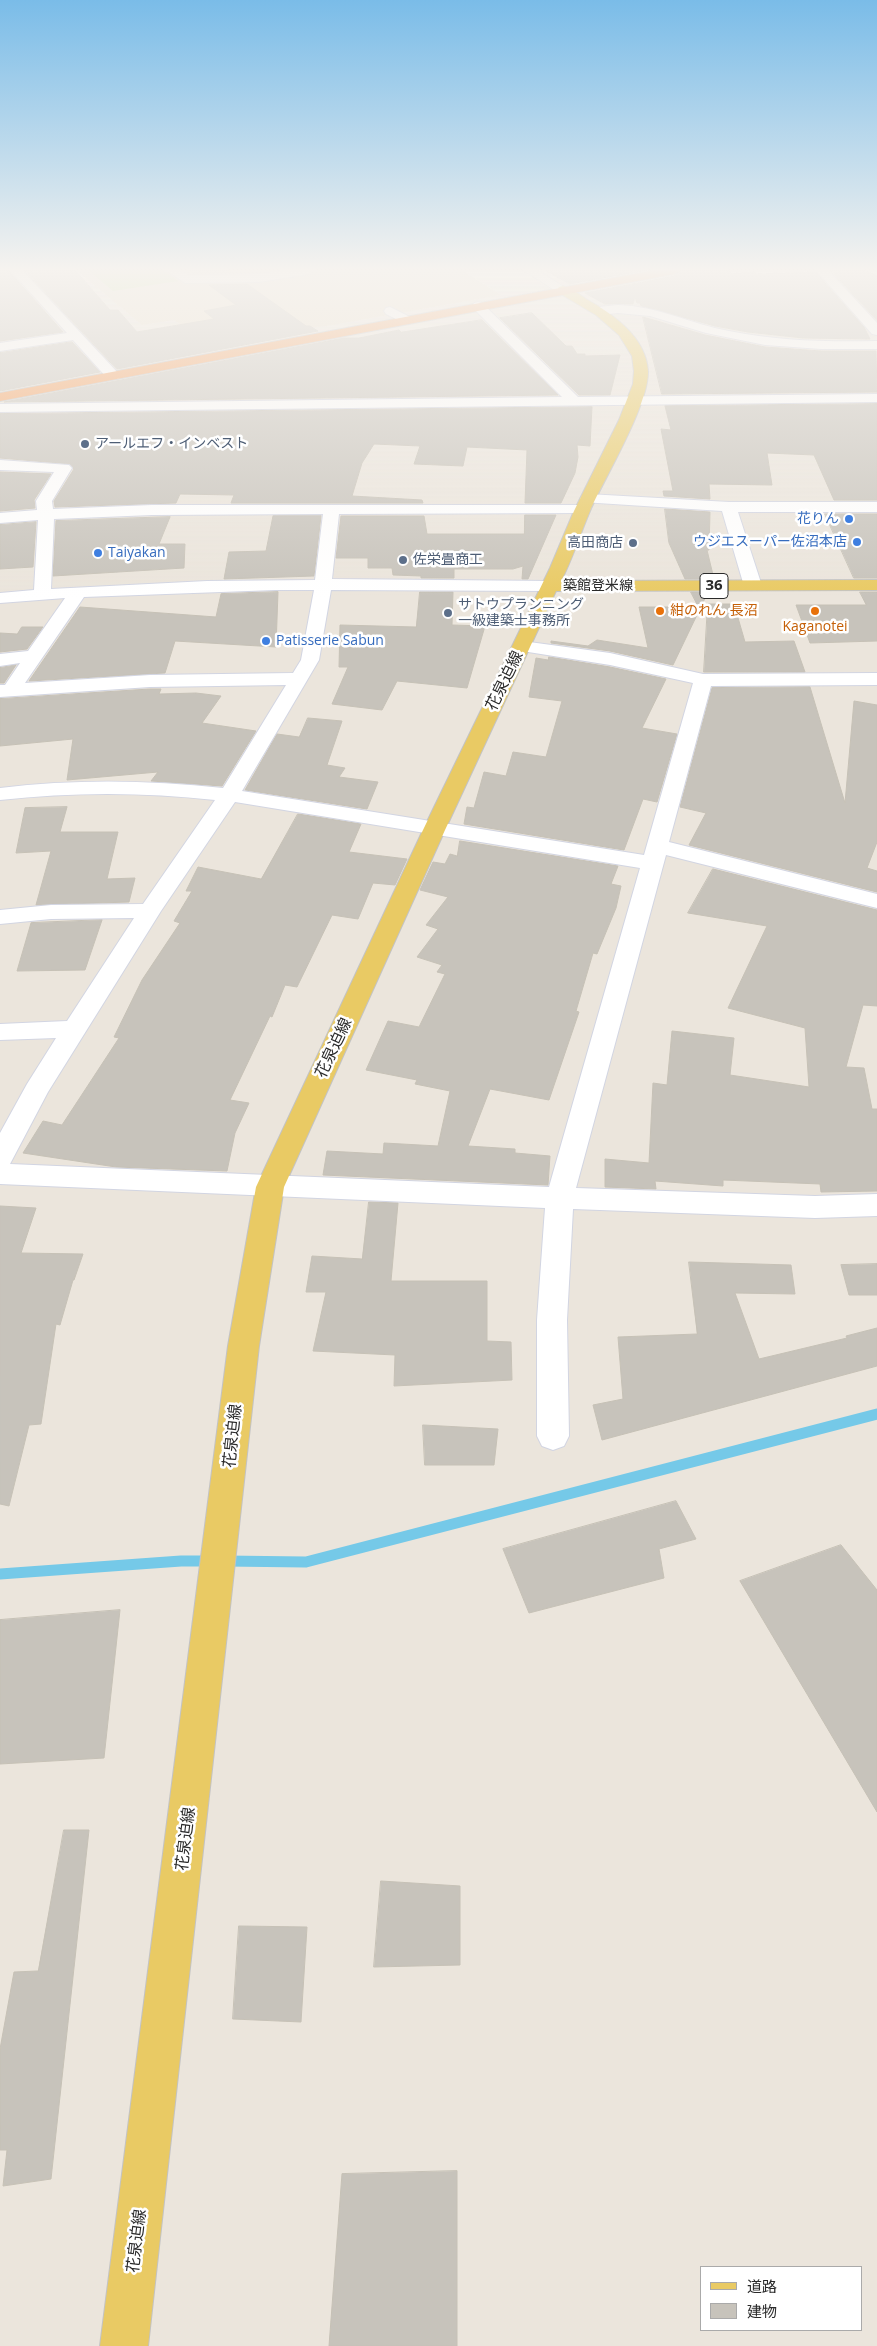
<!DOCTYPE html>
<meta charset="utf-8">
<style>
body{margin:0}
#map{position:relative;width:877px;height:2346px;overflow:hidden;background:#ebe5dc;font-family:"Open Sans","Noto Sans JP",sans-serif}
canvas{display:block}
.legend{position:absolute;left:700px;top:2266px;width:162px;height:65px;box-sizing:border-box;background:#fff;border:1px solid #aaa;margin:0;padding:6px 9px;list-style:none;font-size:15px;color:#2a2a2a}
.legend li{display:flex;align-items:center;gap:10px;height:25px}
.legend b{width:25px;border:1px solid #aaa}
</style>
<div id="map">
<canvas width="877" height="2346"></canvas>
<ul class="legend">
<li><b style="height:6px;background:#e9ca64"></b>道路</li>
<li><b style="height:14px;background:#c7c3bb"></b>建物</li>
</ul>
</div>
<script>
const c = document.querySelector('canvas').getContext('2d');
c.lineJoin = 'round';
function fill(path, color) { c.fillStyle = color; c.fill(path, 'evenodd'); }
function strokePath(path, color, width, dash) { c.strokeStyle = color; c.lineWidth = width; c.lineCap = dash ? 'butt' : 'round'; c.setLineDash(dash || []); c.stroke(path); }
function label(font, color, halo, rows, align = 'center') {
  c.font = font + ' "Open Sans","Noto Sans JP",sans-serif'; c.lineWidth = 5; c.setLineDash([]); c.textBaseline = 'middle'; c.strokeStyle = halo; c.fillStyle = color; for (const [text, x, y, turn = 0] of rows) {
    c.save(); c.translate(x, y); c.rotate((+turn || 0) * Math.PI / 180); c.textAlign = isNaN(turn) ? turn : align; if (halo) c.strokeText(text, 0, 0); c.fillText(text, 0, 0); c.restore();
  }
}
fill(new Path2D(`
 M76,270h385l40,25 -174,31 -33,3 -104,2 -16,-11 -32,5z`), '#ece2cd');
fill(new Path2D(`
 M88,270h75l15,11 -65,10z`), '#c5e698');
strokePath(new Path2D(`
 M225,1561l81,1 571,-148
 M0,1574l181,-13h31`), '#75c9e8', 11);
const building = new Path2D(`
 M0,270h8l55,62 -63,9z
 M24,270h51l35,40h8l19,22 77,-13 -10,-8 32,-6 -27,-20 38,-1 59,42h4l8,5 -201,38z
 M189,270h39l3,3h-37z
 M545,270h102l-77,14z
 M682,270h47l1,4 23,-2 4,2 59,-2 48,55 6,12 -67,-1 -55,-6 -33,-6 -74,-20 -1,-3h-3l-2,-6 -2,7h-28l-20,-11 89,-17z
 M830,270h34l13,6v44z
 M532,313l34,33h6l5,8h8v2l35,-1 -10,40h-31l-79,-77z
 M643,317l62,18 60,12 56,4h55l1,41 -215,2z
 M482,320l76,75 -554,7 340,-64h15l40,-8 2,2z
 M72,342l28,30 -100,19v-38z
 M877,404v96h-43l-20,-45 -47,-2 5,32 -63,-1 1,15 -46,-3 -1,-5h10l-12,-62 10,1 -6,-24z
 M592,407l-2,39 -13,-1 1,12 -3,16 -14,30h-36l2,-53 -60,-3 -4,19 -49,-2 6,-18 -46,-2 -12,19 -10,33 70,4 1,3h-192l3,-8 -54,-1 -4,9 -121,4 -1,-6 20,-32 -4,-5 -70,-6v-44z
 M0,472l51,2 -17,26 1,8 -35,3z
 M665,509l45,3 -1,38h-2l7,29h-29l-16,-36z
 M825,514h52v64h-23z
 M525,515h31l-28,64h-6l1,-13 -10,3h-59v9h-33v-2l-28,-1 -1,-7h-24v-10h-32l5,-42h83l3,18h97z
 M321,516l-7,60 -90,3 5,-27 37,-1 7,-35z
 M170,517l-11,27h26l-1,24 -131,8 3,-55z
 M36,522l-3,45 -33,2v-44z
 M278,592l-2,55 -101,-6 -10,32 -136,8 51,-74 136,10 5,-23z
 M420,592h33l-1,33 33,1 -18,62 -70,-7 -15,29 -50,-6 16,-37h-9l1,-42 76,2z
 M691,592h17l-35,73 -63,-14 -59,-8v-2l37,5 9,-6 51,8 -9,-41h59z
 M860,592h17v49l-67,2 -14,-38h70z
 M708,604h26l11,38 49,-1 11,31h-101z
 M22,627h21l-16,22 -27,3v-19l17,1z
 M549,657l61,10 56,12 -24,49 35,6 -20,68 -14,-3 -19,51 -160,-26 3,-17 7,1 10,-36 22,4 7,-24 33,5 16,-56 -33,-4 7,-39 12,2z
 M16,665l-12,18h-4v-15z
 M810,687l35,116 9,-102 23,4v137l-10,26 10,3v21l-188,-47 17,-32 -26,-6 32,-119z
 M150,689h11l-2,5 37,-1 25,3 -19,27 54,8 -34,55 -71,-5 7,-9 -91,8 6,-41 -73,7v-47z
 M308,718l34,3 -15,44 18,3 -6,9 39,5 -11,27 -122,-19 32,-56 22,3z
 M67,807l-7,25h58l-11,47 28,-1 -6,24 -93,3 15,-54 -35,2 9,-45z
 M298,814l63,10 -12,28 58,7 -12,26 -22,-2 -15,36 -26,-4 -35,72 -12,-2 -13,32 -2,-1 -40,84 19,3 -14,30 -8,38 -111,-4 -93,-14 20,-32 19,4 57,-87 -5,-1 28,-57 38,-57 -6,-2 18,-30h-6l12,-24 63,12z
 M460,841l158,25 -7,18 10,2 -5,22 -19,46 -4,-1 -17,58 3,1 -30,88 -59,-11 -22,57 47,3v4l35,3 -2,29 -225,-10 4,-24 56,3 1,-11 54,3 12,-55 -35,-7 2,-4 -51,-10 22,-49 31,6 26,-53 -8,-2 5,-7 -25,-8 21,-28 -12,-4 22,-28 -28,-7 13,-28 12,2 5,-10 7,2z
 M713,869l164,41v96l-14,-1 -17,62 18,1 8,41h5v82l-56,1 -1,-8 -97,-4v6l-68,-5 1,8 -51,-2v-28l44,4 4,-80 14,2 5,-54 62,7 -4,37 79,12 -4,-59 -77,-20 39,-82 -79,-13z
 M102,920l-17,50 -68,1 14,-48z
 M369,1202l29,1 -7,78h96v60l24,1 1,38 -118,6 1,-31 -82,-4 13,-59h-20l6,-36 50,3z
 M0,1206l36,2 -15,45 62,1 -9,26h-1l-13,45 -4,-1 -15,100 -12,1 -20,81 -9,-2z
 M689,1262l102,3 4,29 -60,-1 24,66 88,-21 -1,-2 31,-8v38l-275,74 -9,-35 30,-6 -5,-62 79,-3z
 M877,1264v31h-28l-8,-30z
 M423,1425l75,4 -4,36h-69z
 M676,1501l20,38 -37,10 5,29 -135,35 -26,-64z
 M841,1545l36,45v222l-137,-231z
 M120,1610l-16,148 -104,6v-144z
 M64,1830h25l-38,349 -48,7 4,-36h-7v-101l14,-77 24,-1z
 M381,1881l79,5v79l-86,2z
 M239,1926l68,1 -6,95 -68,-3z
 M457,2171v175h-128l13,-172z`);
fill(building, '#c7c3bb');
strokePath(building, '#c6c1b6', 1);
const minor = new Path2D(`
 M10,270h12l96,103 2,3 -2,3h-10l-35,-39 -73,11v-8l67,-10z
 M166,270h13l9,5 71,-1 29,-4h27l-6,4 -50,8 -74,1z
 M523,270h14l32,20 -2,3h-8z
 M816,270h12l49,53v12l-5,-1z
 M478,302l4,1 96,94 299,-3v8l-877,10v-8l562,-7 -88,-88 -2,-3 2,-3z
 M618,305c39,1 73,19 111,26 49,10 98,11 148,10v8h-56l-56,-4 -59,-12 -56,-17 -32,-3 -20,2 -6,-4 6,-4z
 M390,307l20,10 2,3 -6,4 -20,-10 -2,-3 2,-3z
 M0,460l69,5 3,3 -20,33 1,8 99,-4h437l2,3 -2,3 -6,2 -244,1 -7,65 219,2 6,1 3,4 -3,4 -6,1 -220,-1 -12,70 -77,131 402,64 49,-172 -83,-18 -88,-14 -6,-1 -3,-4 3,-4 6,-1 88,12 93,21 174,-1v12l-166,1 -42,156 208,52v14l-211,-53 -90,333 239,8 62,-2v22l-62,2 -242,-9 -6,111 2,116 -5,10 -11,4 -11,-4 -5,-10v-116l8,-112 -545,-24v-51l27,-49 29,-46 -56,2v-16l67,-3 67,-103 -83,1 -51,5v-14l51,-5 92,-1 72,-104c-72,-8 -143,-8 -215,0v-12c75,-9 148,-8 223,0l63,-103 -136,2 -150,10v-12h5l15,-22 -20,3v-12l28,-3 37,-53 -65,5v-10l34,-3 4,-70 -38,3v-10l37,-3 -1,-9 18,-29 -54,-2zM323,514l-8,66 -108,1 -156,8 3,-70 98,-4zM276,590h38l-13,70 -8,13 -143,2 -125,8 59,-86zM235,802l405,66 -91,319 -539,-23 38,-72 113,-181z
 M588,494l141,8h148v10h-139l24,74 -3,4h-12l-3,-4 -22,-75 -140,-9 -2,-3 2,-3z`);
const major = new Path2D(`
 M563,286c8,2 16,8 23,13 27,15 60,38 62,72 1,34 -43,106 -58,140 -10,23 -17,47 -29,70l316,-1v10l-321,1 -111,239 -161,357 -25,159 -111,1000h-48l128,-1000 28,-159 167,-357 127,-262 24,-57 45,-91 14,-36 1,-13 -2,-15 -13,-21 -23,-20 -37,-22 -2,-3 2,-3z`);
const highway = new Path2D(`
 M656,270h24l-6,4 -674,127v-8z`);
strokePath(minor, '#d2d5e2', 2);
strokePath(major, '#c3c3c3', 2);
strokePath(highway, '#c3c3c3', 2);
strokePath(new Path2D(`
 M695,272l12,-2`), '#c3c3c3', 1, [2, 1]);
fill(minor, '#fff');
fill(major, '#e9ca64');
fill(highway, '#f59f5d');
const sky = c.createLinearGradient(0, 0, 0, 598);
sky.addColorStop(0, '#7abce8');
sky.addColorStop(0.45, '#f6f3ef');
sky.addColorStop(1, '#f6f3ef00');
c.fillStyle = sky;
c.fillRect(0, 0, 877, 598);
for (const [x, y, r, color] of [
 [85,444,5,"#5c6f8a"],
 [849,519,5,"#3f7fe0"],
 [857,542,5,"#3f7fe0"],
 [633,543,5,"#5c6f8a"],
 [98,553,5,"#3f7fe0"],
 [403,560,5,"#5c6f8a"],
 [660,611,5,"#e8710a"],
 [815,611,5,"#e8710a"],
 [448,613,5,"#5c6f8a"],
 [266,641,5,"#3f7fe0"]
]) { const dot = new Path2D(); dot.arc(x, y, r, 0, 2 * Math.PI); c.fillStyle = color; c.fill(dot); strokePath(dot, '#fff', 2); }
label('14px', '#4e5e75', '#fff', [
 ["アールエフ・インベスト",95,444],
 ["高田商店",623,543,"right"],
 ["佐栄畳商工",413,560],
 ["サトウプランニング",458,605],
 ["一級建築士事務所",458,621]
], 'left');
label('14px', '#366cbe', '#fff', [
 ["花りん",839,519],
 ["ウジエスーパー佐沼本店",847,542],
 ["Taiyakan",108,553,"left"],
 ["Patisserie Sabun",276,641,"left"]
], 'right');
label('14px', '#2a2a2a', '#fff', [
 ["築館登米線",598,586]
]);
label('14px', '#c56008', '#fff', [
 ["紺のれん 長沼",670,611],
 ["Kaganotei",815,627,"center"]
], 'left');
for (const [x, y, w] of [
 [714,586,28]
]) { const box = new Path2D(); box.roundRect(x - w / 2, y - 12.5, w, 25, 4); c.fillStyle = '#fff'; c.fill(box); strokePath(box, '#2a2a2a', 1); }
label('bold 15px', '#2a2a2a', null, [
 ["36",714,586]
]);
label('16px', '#2a2a2a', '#fff', [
 ["花泉迫線",505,681,-64],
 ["花泉迫線",334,1048,-65],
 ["花泉迫線",233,1436,-84],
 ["花泉迫線",186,1839,-83],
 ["花泉迫線",137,2241,-83]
]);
</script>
